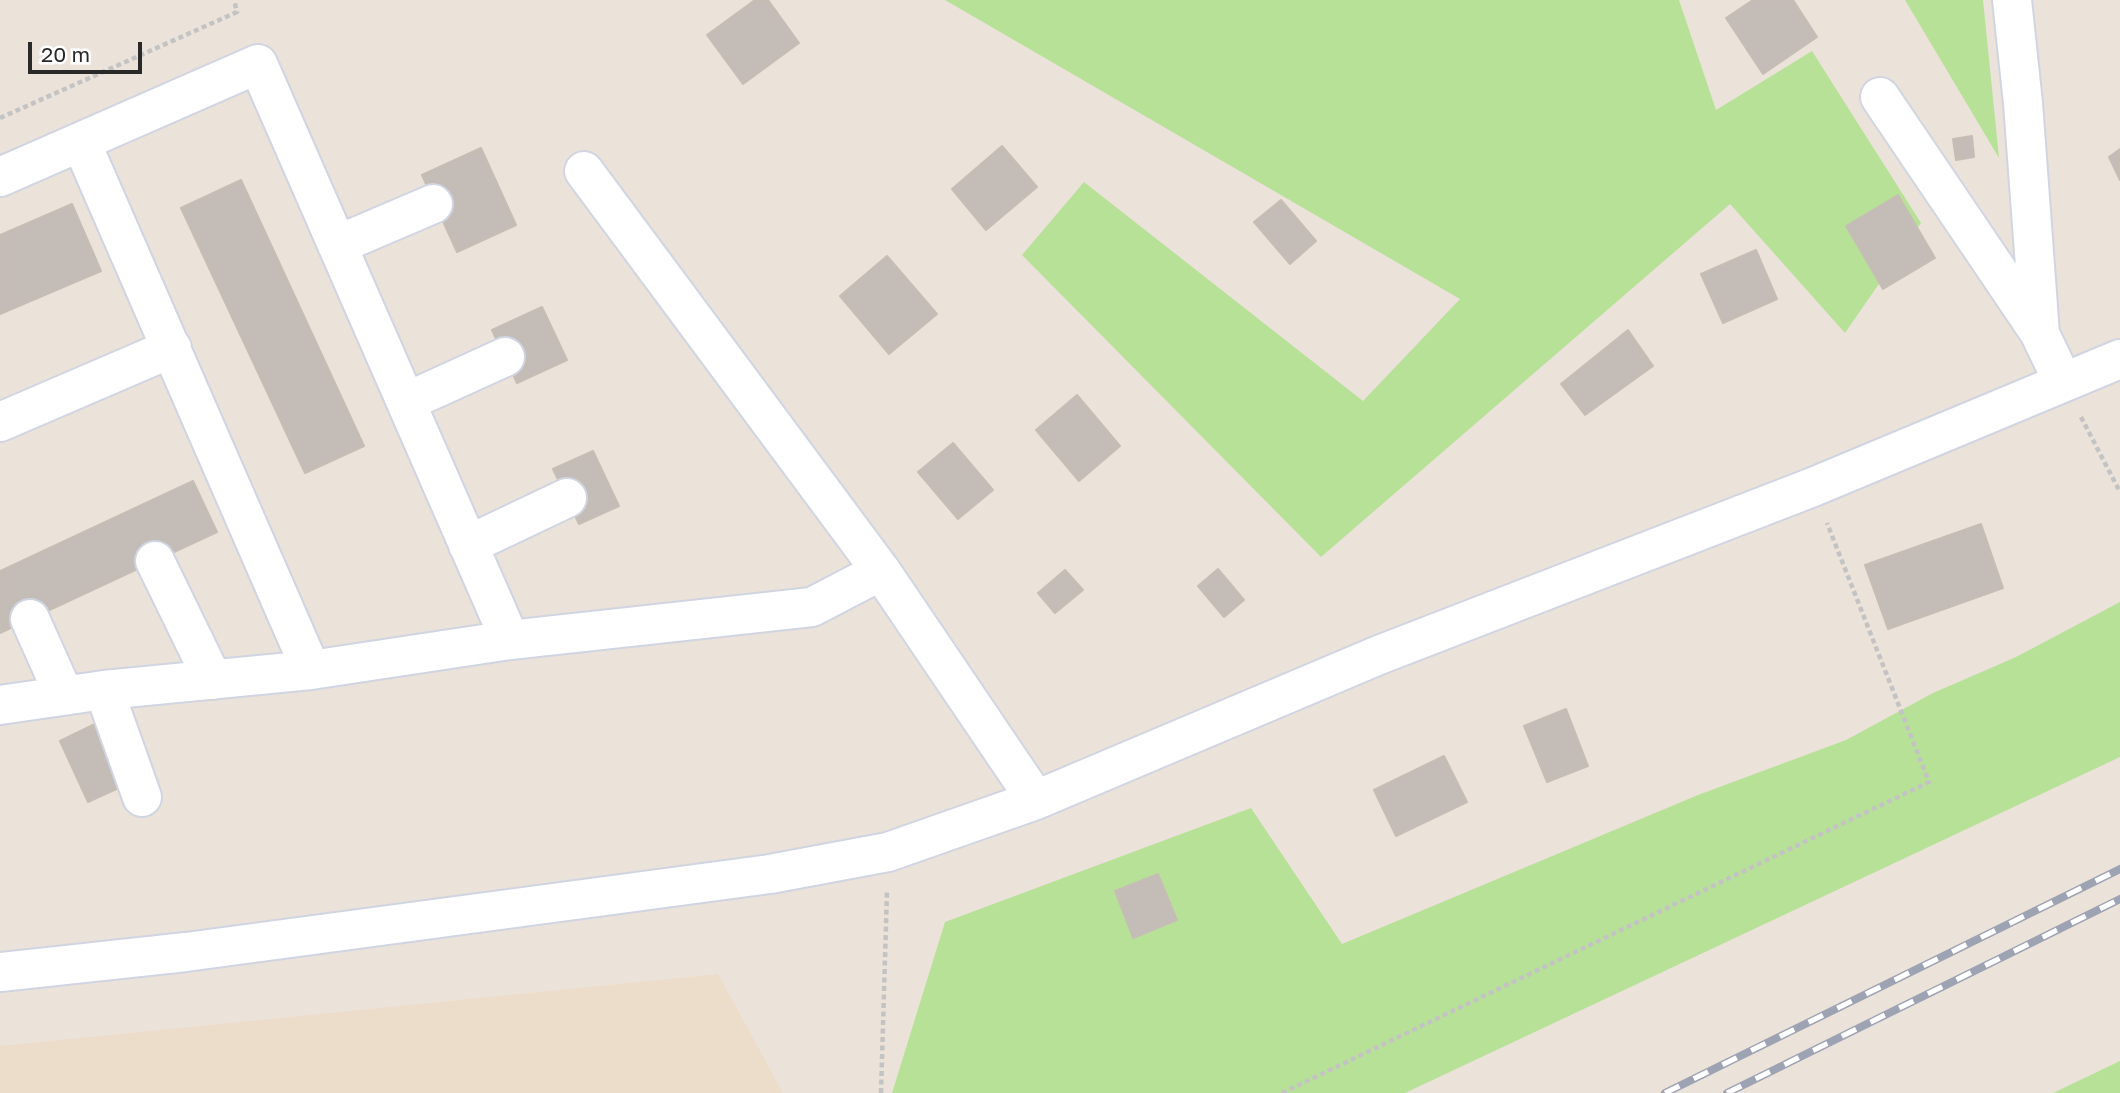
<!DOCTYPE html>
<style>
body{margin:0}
#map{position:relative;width:2120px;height:1093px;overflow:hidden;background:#ebe2da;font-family:"Golos Text",sans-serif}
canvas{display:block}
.scale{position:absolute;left:28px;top:42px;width:114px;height:32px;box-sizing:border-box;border:4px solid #292929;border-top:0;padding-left:9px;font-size:21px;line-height:24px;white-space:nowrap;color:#292929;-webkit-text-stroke:5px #fff;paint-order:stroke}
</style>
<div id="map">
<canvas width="2120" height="1093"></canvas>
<div class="scale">20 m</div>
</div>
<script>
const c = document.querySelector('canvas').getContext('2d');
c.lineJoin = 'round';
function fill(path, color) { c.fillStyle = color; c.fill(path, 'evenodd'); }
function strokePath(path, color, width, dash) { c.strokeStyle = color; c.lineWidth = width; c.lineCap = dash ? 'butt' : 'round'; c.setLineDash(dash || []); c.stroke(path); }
fill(new Path2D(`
 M718,974l65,119h-783v-47z`), '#ecddca');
fill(new Path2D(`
 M945,0h734l37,110 96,-59 109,172 -76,110 -115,-129 -409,353 -299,-302 62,-73 279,219 97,-102z
 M1905,0h78l16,158z
 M2120,602v155l-715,336h-513l53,-171 306,-114 91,136 356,-149 148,-55 87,-47 83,-36z
 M2120,1061v32h-67z`), '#b8e198');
const building = new Path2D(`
 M755,0h13l31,43 -56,41 -36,-49z
 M1753,0h40l24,37 -54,37 -37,-56z
 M1972,136l2,21 -18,3 -3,-21z
 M1002,146l35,41 -51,43 -34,-41z
 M481,148l35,77 -59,27 -35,-77z
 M2120,149v31l-11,-23z
 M241,180l123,266 -59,27 -124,-265z
 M1898,195l37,63 -52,31 -37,-63z
 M1281,200l35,41 -26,23 -36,-42z
 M72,204l29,67 -101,43v-79z
 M1756,250l21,49 -54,24 -22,-49z
 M887,256l50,58 -48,40 -49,-58z
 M542,307l25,53 -50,23 -25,-53z
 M1628,330l25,36 -68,49 -24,-31z
 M1077,395l43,51 -41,35 -43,-51z
 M953,443l40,47 -35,29 -40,-47z
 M593,451l26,55 -40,18 -26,-55z
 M193,481l24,51 -217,101v-62z
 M1981,524l22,64 -115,41 -23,-64z
 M1218,569l26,31 -20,17 -26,-31z
 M1065,570l18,20 -28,23 -17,-20z
 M1566,709l22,57 -41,16 -23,-56z
 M97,723l28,62 -37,17 -28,-61z
 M1444,756l23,46 -71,34 -22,-46z
 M1158,874l19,46 -44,18 -18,-47z`);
fill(building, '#c3bcb7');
strokePath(building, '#c6beb4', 2);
const minor = new Path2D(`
 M2012,0l11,103 17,231 23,48
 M1880,97l159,235
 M81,142l230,528
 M584,171l297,400
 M0,177l258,-113 252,576
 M337,245l96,-41
 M406,402l99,-45
 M0,422l172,-74
 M468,545l99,-47
 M155,561l58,119
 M30,619l34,76
 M104,690l38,107
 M0,705l104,-15 207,-20 199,-30 302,-33 69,-36 155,229
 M0,972l186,-20 584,-78 118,-22 148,-52 343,-145 434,-168 307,-128`);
strokePath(minor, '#d0d5e1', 42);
strokePath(new Path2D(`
 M0,118l237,-106 -3,-12
 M2081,417l39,75
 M881,1093l6,-202
 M1282,1093l647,-311 -102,-259`), '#c3c3c3', 4.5, [5, 3.5]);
strokePath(minor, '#fff', 38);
const rail = new Path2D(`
 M1665,1093l455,-224
 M1727,1093l393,-194`);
strokePath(rail, '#9ea3b3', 8);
strokePath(rail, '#fff', 5, [16]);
</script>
